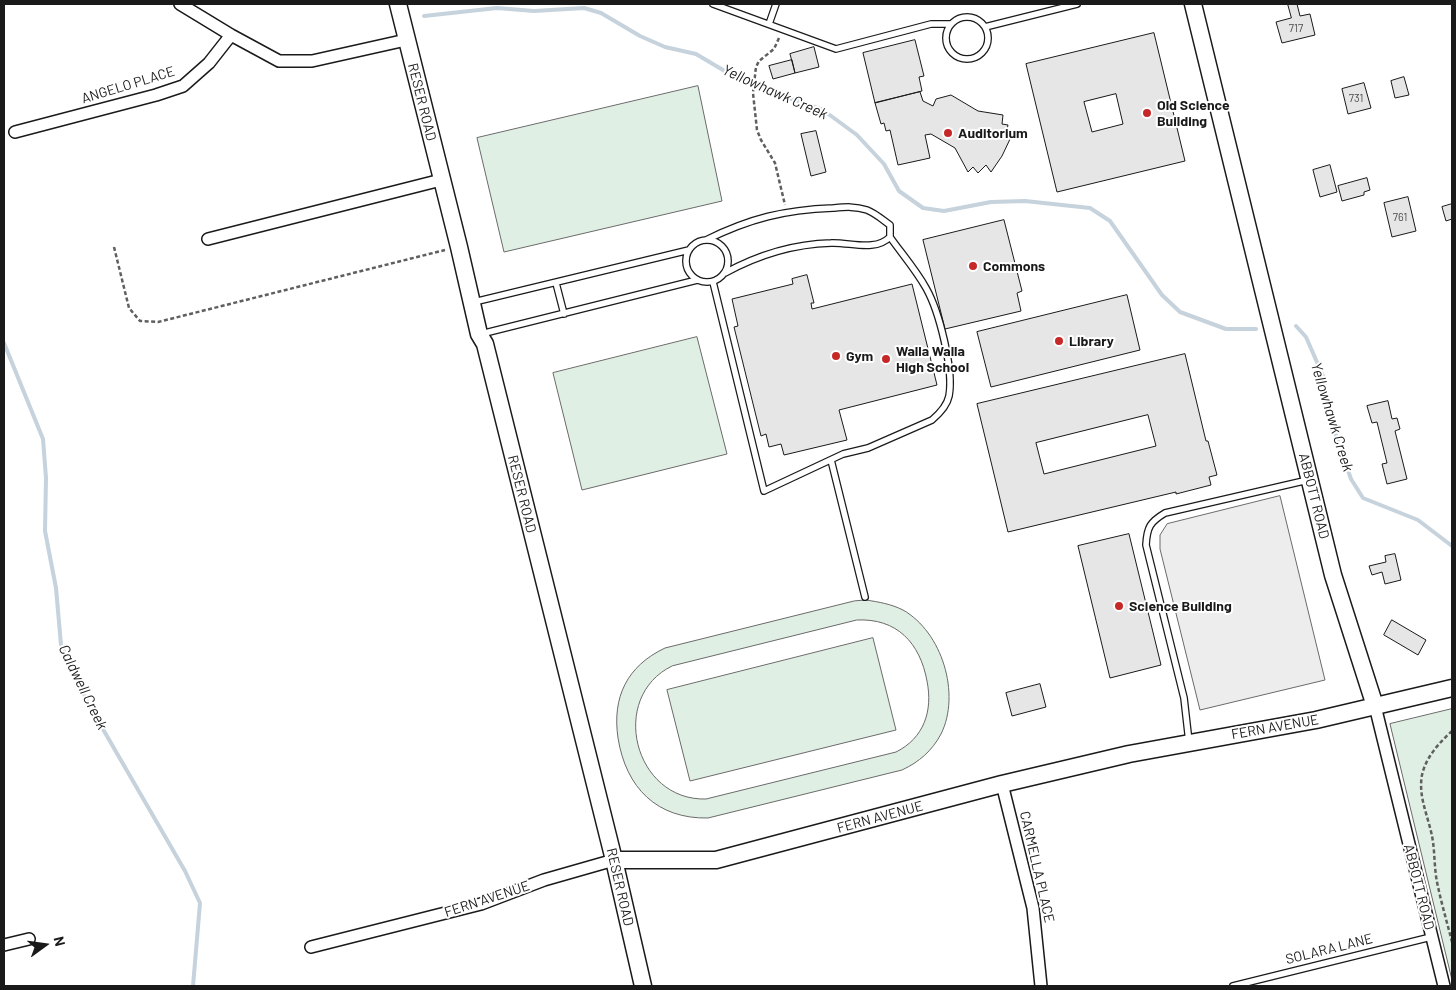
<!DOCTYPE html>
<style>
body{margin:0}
#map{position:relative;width:1456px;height:990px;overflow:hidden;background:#fff;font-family:Barlow,sans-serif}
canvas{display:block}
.frame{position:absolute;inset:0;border:5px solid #1a1a1a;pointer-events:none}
.north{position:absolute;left:20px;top:920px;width:50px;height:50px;-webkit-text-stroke:4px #fff;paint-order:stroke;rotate:76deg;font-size:14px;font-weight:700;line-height:20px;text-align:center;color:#1a1a1a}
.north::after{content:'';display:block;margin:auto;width:18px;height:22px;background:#1a1a1a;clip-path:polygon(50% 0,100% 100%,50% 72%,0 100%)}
</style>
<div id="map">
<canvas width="1456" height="990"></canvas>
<div class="frame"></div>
<div class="north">N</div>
</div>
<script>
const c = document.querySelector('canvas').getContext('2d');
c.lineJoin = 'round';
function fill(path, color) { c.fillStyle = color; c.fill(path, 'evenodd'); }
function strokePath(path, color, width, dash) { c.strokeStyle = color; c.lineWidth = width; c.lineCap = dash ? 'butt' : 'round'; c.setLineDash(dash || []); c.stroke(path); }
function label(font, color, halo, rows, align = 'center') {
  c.font = font + ' Barlow,sans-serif'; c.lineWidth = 4; c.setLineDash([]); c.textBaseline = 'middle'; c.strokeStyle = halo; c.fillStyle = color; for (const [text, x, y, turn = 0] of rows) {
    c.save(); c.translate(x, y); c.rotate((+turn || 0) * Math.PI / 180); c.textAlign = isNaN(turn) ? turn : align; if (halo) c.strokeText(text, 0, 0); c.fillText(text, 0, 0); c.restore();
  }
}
const green = new Path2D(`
 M698,86l24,115 -218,51 -27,-114z
 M697,337l30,117 -145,36 -29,-117z
 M866,600c13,2 25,4 37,10 39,22 58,84 38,124 -9,17 -22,28 -39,36l-194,48c-51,1 -82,-30 -90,-80 -6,-41 9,-72 47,-90l189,-47zM857,620c40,-2 63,23 70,61 6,30 -3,57 -31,71l-190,47c-72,2 -98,-102 -34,-133z
 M873,638l23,92 -206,51 -23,-91z
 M1452,709v271l-62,-256z`);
fill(green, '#e0efe3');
strokePath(green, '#6a6a6a', 1);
const parking = new Path2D(`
 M1280,496l45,184 -125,30 -40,-161v-14l7,-11z`);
fill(parking, '#ededed');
strokePath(parking, '#6a6a6a', 1);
strokePath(new Path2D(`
 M424,16l73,-8 37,3 50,-3 17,5 39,23 25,11 31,7 32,19 46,20 49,17 34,25 27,29 15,27 24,17 21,3 47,-9 34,-1 65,7 20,13 52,74 18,17 46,17h30
 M1296,326l10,11 17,39 5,33 10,33 13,37 12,19 55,22 34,26
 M4,343l39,96 3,39 -1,53 11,57 5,57 28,60 96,166 15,32 -7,83`), '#c6d2dc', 4);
const building = new Path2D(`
 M1288,4h9l3,12 10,-2 5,21 -33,8 -6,-21 15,-4z
 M1154,33l31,128 -128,31 -31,-128zM1116,94l7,30 -31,8 -8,-30z
 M915,40l9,36 -5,1 3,14 -47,12 -12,-50z
 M814,47l5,20 -24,6 -5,-19z
 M792,60l3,13 -22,6 -4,-13z
 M1404,77l5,18 -14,3 -4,-17z
 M1364,83l7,25 -23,6 -6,-25z
 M920,92l3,9 10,5 3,-7 15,-4 27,16 25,4 -1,9 6,1 -2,9 5,3 -9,19 -11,16 -5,-7 -8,8 -5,-6 -5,5 -13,-24 -24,-14 -6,1 5,23 -32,7 -8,-35 -4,1 -2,-8 -3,1 -6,-21z
 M816,131l10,41 -15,4 -10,-42z
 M1330,165l7,27 -17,5 -7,-27z
 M1367,178l3,12 -6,2v3l-22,6 -4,-15z
 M1408,197l8,34 -24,6 -8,-34z
 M1452,204v15l-6,2 -4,-14z
 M1004,220l18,71 -5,2 4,18 -76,18 -22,-89z
 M807,275l7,28h-3l1,6 100,-25 25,101 -98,25 8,30 -63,15 -3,-11 -12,3 -3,-13 -5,2 -27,-109 4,-1 -6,-27 61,-15 -1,-5z
 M1127,295l13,55 -149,37 -14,-55z
 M1185,354l21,87h2l9,34 -8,2 2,8 -35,9v-2l-168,40 -31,-128zM1148,415l8,31 -112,28 -8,-31z
 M1388,401l4,18 5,-1 3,11 -5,2 12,48 -20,5 -5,-20 5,-1 -10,-41 -5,1 -5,-17z
 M1129,534l32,131 -51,13 -32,-132z
 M1395,554l6,26 -16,4 -3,-12 -10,3 -3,-9 17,-4 -1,-6z
 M1392,620l34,20 -8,15 -34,-20z
 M1040,684l6,23 -34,9 -6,-23z`);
fill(building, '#e6e6e6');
strokePath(building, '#1a1a1a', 1);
const lane = new Path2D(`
 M713,4l123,45 95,-25h20
 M946 38a21 21 0 1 1 42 0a21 21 0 1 1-42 0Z
 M769,24l7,-20
 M985,27l92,-23
 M686 261a21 21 0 1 1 42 0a21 21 0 1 1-42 0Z
 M706,240c45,-22 78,-30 127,-32 12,-1 22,-2 34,2 8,3 16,10 23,15v12c-15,15 -40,5 -59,6 -38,1 -73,12 -106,30
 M713,282l51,209 79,-37 25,-6 64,-28c7,-6 15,-14 17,-24 5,-27 -10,-85 -23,-108 -10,-18 -24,-34 -36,-51
 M556,283l8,31
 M474,302l215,-52
 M481,334l216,-54
 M831,460l34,137
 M1189,742l-5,-44 -38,-153c1,-18 4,-23 19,-32l143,-33
 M1233,986l198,-49`);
const street = new Path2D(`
 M180,4l51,31 48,26h33l94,-21
 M15,132l141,-37 27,-9 26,-23 22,-28
 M208,239l233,-59
 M1375,706l69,280
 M1002,784l31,124 8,78
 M4,945l25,-6
 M311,947l170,-43 63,-24 70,-20`);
const secondary = new Path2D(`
 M398,4l61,243 20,87 6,10 129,516 29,126
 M1193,4l140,571 42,131
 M614,860h102l286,-76 127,-30 187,-34 136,-32`);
strokePath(lane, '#1a1a1a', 8);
strokePath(street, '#1a1a1a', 14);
strokePath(secondary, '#1a1a1a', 19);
strokePath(new Path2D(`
 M779,38l-5,11 -15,12 -3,6 -3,26 4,37 4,10 14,23 10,42
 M114,247l15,61 11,13 18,1 287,-72
 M1452,731c-13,12 -26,26 -30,44 -4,21 6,41 10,61 3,15 2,31 5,46 4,20 10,40 15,60`), '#5f5f5f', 2.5, [4, 2.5]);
strokePath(lane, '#fff', 5.5);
strokePath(street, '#fff', 11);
strokePath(secondary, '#fff', 16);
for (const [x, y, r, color] of [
 [1147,113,5,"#c62828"],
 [948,133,5,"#c62828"],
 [973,266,5,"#c62828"],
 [1059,341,5,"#c62828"],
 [836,356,5,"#c62828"],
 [886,359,5,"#c62828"],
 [1119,606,5,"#c62828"]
]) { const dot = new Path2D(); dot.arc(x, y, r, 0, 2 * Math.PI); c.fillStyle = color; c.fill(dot); strokePath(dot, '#fff', 2); }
label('11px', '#4d4d4d', null, [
 ["717",1296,28],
 ["731",1356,98],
 ["761",1400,217]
]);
label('14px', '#1a1a1a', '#fff', [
 ["ANGELO PLACE",128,85,-17],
 ["RESER ROAD",422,102,76],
 ["RESER ROAD",522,494,76],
 ["ABBOTT ROAD",1314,496,76],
 ["FERN AVENUE",1275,727,-10],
 ["FERN AVENUE",880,817,-15],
 ["CARMELLA PLACE",1037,867,77],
 ["RESER ROAD",620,887,77],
 ["ABBOTT ROAD",1419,887,76],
 ["FERN AVENUE",487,899,-18],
 ["SOLARA LANE",1329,949,-14]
]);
label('bold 14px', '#1a1a1a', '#fff', [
 ["Old Science",1157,105],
 ["Building",1157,121],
 ["Auditorium",958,133],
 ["Commons",983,266],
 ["Library",1069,341],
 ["Walla Walla",896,351],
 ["High School",896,367],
 ["Gym",846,356],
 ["Science Building",1129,606]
], 'left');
label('italic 15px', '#1a1a1a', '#fff', [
 ["Yellowhawk Creek",775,92,24],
 ["Yellowhawk Creek",1332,417,73],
 ["Caldwell Creek",83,687,64]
]);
</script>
